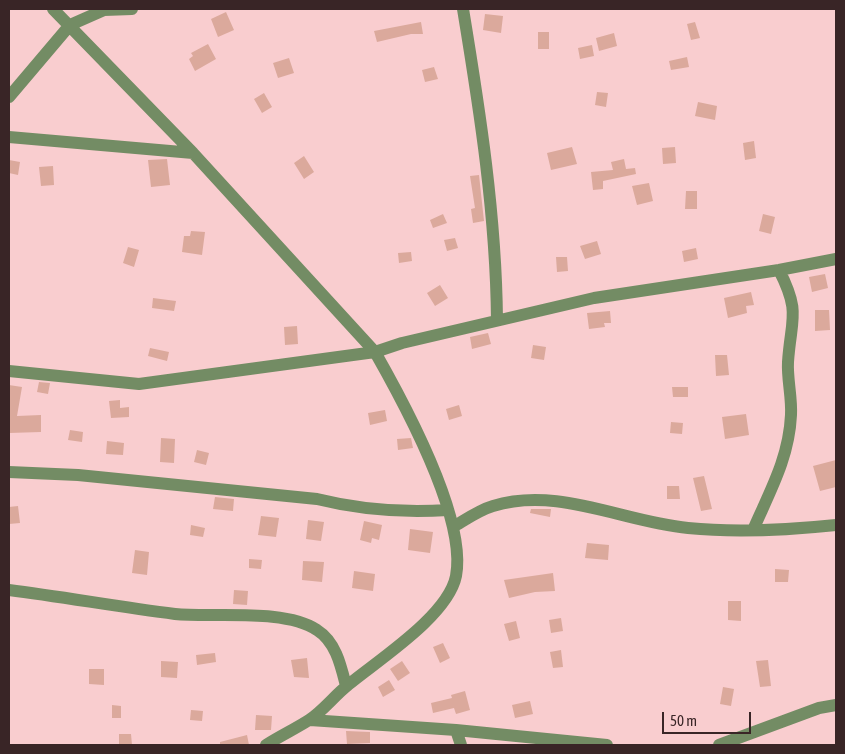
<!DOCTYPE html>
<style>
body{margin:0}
#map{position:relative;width:845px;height:754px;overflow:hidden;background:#f9cdcf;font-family:"Asap Condensed",sans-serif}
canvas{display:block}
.frame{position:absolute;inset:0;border:10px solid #392526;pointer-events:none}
.scale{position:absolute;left:662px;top:712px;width:89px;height:22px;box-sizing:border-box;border:2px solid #392526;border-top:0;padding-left:6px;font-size:15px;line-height:18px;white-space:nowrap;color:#392526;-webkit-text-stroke:4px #f9cdcf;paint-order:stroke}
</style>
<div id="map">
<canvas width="845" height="754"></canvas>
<div class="frame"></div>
<div class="scale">50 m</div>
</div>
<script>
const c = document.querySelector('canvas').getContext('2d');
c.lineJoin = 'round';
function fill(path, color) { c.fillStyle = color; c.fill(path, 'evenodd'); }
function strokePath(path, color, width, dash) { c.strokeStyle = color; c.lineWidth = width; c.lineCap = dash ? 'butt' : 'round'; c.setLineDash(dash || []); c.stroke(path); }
fill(new Path2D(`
 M226,12l8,18 -16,7 -7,-18z
 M485,14l18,2 -2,17 -18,-3z
 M421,22l2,12h-12l-34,8 -3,-11z
 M695,22l5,16 -9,2 -4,-16z
 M538,32h11v17h-11z
 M614,33l3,13 -18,5 -3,-13z
 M208,44l8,15 -21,12 -6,-12 4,-3 -2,-3z
 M592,45l2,11 -14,3 -2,-11z
 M687,57l2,10 -18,3 -2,-9z
 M289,58l5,15 -16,5 -5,-15z
 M434,67l4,12 -13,3 -3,-12z
 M597,92l11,1 -2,14 -11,-2z
 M264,93l8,14 -10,6 -8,-14z
 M698,102l19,4 -2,14 -20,-4z
 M754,141l2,17 -11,2 -2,-17z
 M572,147l5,17 -26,6 -4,-17z
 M675,147l1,16 -13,1 -1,-16z
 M304,156l10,16 -10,7 -10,-16z
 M167,159l3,26 -19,2 -3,-27z
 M624,159l2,10 9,-1 1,6 -33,7v8l-10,1 -2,-18 22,-2 -2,-8z
 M9,160l11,2 -2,13 -9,-2z
 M53,166l1,19 -13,1 -2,-19z
 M479,175l5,46 -11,2 -2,-14 4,-1 -5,-32z
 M649,183l4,18 -16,4 -5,-19z
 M686,191h11v18h-12z
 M443,214l4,9 -14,5 -3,-8z
 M763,214l12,3 -4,17 -12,-3z
 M191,231l14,1 -3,23 -20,-3 2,-16h6z
 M455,238l3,10 -11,3 -3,-11z
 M597,241l4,13 -16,5 -5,-13z
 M128,247l11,3 -5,17 -11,-4z
 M696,248l2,11 -14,3 -2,-11z
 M411,252l1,9 -13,2 -1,-10z
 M556,257h11l1,14 -11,1z
 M825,274l3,14 -16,4 -3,-15z
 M440,285l8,13 -13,8 -8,-13z
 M751,292l3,13 -8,1 1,7 -19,5 -4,-20z
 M153,298l23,3 -2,10 -22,-3z
 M815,310h14l1,20 -15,1z
 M610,311l1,12h-7l1,4 -16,2 -2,-16z
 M297,326l1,18 -13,1 -1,-18z
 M488,333l3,11 -19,5 -2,-12z
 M533,345l13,2 -2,13 -13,-2z
 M150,348l19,4 -2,9 -19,-5z
 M715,355h12l2,20 -13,1z
 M39,382l11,1 -2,11 -11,-2z
 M9,385l13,2 -5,29 24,-1v17l-32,1z
 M672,387h16v10h-15z
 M120,400v8l9,-1v10l-18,1 -2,-17z
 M459,405l3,11 -13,4 -3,-11z
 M385,410l2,11 -17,4 -2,-12z
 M746,414l3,21 -24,4 -3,-22z
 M671,422l12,1 -1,11 -12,-1z
 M70,430l13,2 -1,10 -14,-2z
 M161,438l14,1 -1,24 -14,-1z
 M411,438l2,10 -15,2 -1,-11z
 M107,441l17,2 -1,12 -17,-1z
 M197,450l12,3 -3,12 -12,-3z
 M836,460v27l-16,4 -7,-25z
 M704,476l8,33 -11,2 -8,-33z
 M667,486h12l1,13h-13z
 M215,497l19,2 -1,12 -20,-2z
 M18,506l2,17 -11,1v-17z
 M531,509h20l-1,8 -20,-4z
 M261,516l18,2 -3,19 -18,-2z
 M308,520l16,2 -3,19 -15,-2z
 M364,521l18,4 -3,15 -7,-2 -1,5 -11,-3z
 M191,525l14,3 -2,9 -13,-2z
 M410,529l23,3 -3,21 -22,-3z
 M587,543l22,2 -1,15 -23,-2z
 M135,550l14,2 -2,23 -15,-2z
 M249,559l13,1 -1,9 -12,-1z
 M303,561l21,1 -2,20 -20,-2z
 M775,569l14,1 -1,12h-13z
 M354,571l21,3 -2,17 -21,-3z
 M553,573l2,18 -20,1 -26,6 -5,-18z
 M234,590l14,1 -1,14 -14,-1z
 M728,601h13v20l-13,-1z
 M561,618l2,13 -12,2 -2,-13z
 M516,621l4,17 -11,3 -5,-17z
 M443,643l7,15 -10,5 -7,-16z
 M561,650l2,17 -10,1 -3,-16z
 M215,653l1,9 -19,3 -1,-10z
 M307,658l2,20 -15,-1 -3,-17z
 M768,660l3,26 -11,1 -4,-26z
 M161,661l17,1 -1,16 -16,-1z
 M402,661l8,12 -12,8 -8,-12z
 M89,669h15v16l-15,-1z
 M389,680l6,10 -12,7 -5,-10z
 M723,687l11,2 -3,17 -11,-2z
 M465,691l5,19 -14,4 -2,-6 -21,5 -2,-10 21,-5 -1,-3z
 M530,701l3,13 -18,4 -3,-13z
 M112,705l9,1v12h-9z
 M191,710l12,1 -1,10 -12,-1z
 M256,715l16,1 -1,14h-16z
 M346,731l24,1v11l-23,1z
 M119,734h12l1,11h-13z
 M247,735l2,10h-29v-3z`), '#dba99c');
strokePath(new Path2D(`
 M53,9l140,144 182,199c29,51 92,166 81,224 -8,40 -78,84 -108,109 -14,11 -25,26 -39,35 -14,9 -29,16 -43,25
 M463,9c17,103 33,206 34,311
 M9,97l61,-72 34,-15 28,-1
 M9,137l184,16
 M9,371l130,13 236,-32 27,-9 192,-45 185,-28 57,-11
 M9,472l69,3 239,24c44,11 85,14 131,11
 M453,527c12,-7 26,-17 40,-21 65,-20 130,16 195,22 49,5 100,2 148,-3
 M753,530c17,-39 36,-72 38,-115 1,-18 -4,-36 -3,-53 3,-44 13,-49 -9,-92
 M9,590c55,7 110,17 166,24 38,4 110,-6 142,16 19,12 24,36 29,56
 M310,720l146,10 151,15
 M456,730l5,15
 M719,745l100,-37 17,-3`), '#738c64', 12);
</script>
